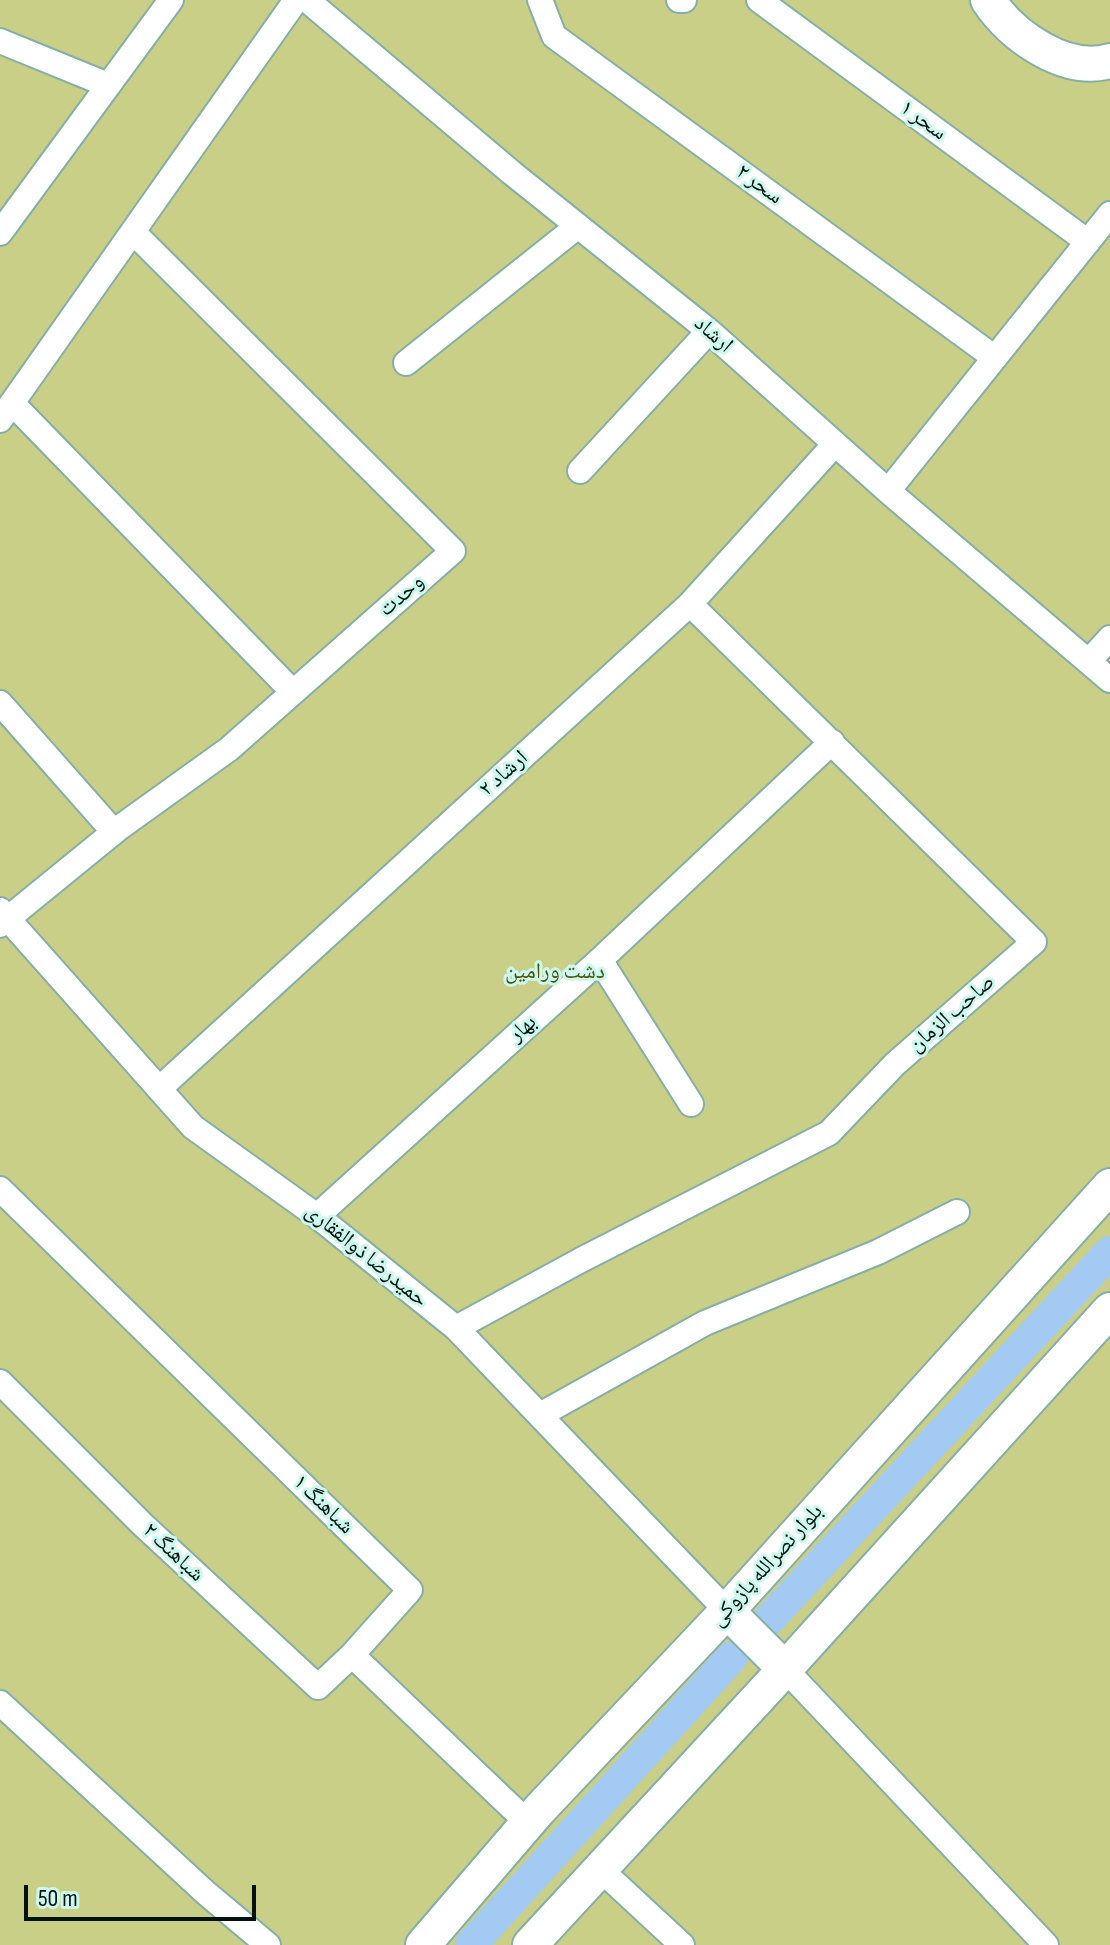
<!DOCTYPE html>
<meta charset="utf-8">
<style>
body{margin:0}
#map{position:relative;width:1110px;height:1945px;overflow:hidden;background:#bfeae1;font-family:"Sofia Sans Condensed",sans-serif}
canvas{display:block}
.scale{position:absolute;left:24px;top:1885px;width:232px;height:36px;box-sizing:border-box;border:4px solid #03120f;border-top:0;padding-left:10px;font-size:24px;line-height:28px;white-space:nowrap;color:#03120f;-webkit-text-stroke:6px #ccf8ee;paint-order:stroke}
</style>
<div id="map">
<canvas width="1110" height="1945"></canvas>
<div class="scale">50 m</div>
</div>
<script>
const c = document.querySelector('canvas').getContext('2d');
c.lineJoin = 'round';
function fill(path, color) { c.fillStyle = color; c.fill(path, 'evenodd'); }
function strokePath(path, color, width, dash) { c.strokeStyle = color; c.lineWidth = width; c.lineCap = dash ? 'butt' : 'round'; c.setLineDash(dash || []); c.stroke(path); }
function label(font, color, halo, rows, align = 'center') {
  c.font = font + ' "Sofia Sans Condensed","Noto Naskh Arabic",sans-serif'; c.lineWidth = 6; c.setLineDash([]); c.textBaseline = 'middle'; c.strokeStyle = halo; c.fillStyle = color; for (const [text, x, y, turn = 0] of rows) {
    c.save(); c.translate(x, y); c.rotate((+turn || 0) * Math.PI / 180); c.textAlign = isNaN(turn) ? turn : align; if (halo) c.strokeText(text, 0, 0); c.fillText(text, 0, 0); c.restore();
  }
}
fill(new Path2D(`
 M0,0h1110v1945h-1110z`), '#c9cf86');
strokePath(new Path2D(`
 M763,1626l347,-374
 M471,1945l261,-288`), '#a2caf2', 32);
const street = new Path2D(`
 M307,0l205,173 197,158 179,160 222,189
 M540,0l14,36 441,322
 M679,0h5
 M759,0l329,242
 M0,41l108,44
 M0,233l171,-233
 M406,363l172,-137
 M12,403l281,289
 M0,420l296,-420
 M580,471l129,-140
 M888,491l222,-277
 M1089,661l21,-23
 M0,703l114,129
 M0,910l193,217 124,89 139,112 271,283
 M0,925l119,-97 110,-79 224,-198 -320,-319
 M600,960l91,144
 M159,1089l531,-485 145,-160
 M0,1189l410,401 -58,65 -34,32 -176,-163 -142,-142
 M317,1216l283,-256 232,-218
 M456,1328l125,-68 248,-127 66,-69 139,-122 -344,-338
 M540,1415l165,-92 173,-71 79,-40
 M352,1655l176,168
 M785,1669l261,276
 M0,1703l206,190 62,52
 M600,1869l82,76`);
const secondary = new Path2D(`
 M988,0c24,36 77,74 122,61
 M727,1611l58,58
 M423,1945l116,-135 188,-199 383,-425
 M530,1945l255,-276 325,-359`);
strokePath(street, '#85afa6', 28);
strokePath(secondary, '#85afa6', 38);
strokePath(street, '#fff', 24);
strokePath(secondary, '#fff', 34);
label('22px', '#03120f', '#ccf8ee', [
 ["سحر ۱",923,121,36],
 ["سحر ۲",759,185,36],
 ["ارشاد",713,335,41],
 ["وحدت",402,596,-41],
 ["ارشاد ۲",504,774,-42],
 ["صاحب الزمان",952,1014,-41],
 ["بهار",523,1029,-42],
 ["حمیدرضا ذوالفقاری",366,1256,39],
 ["شباهنگ ۱",323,1505,44],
 ["شباهنگ ۲",173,1553,43],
 ["بلوار نصرالله پازوکی",767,1566,-48]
]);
label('22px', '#50530a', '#ccf8ee', [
 ["دشت ورامین",555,972]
]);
</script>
